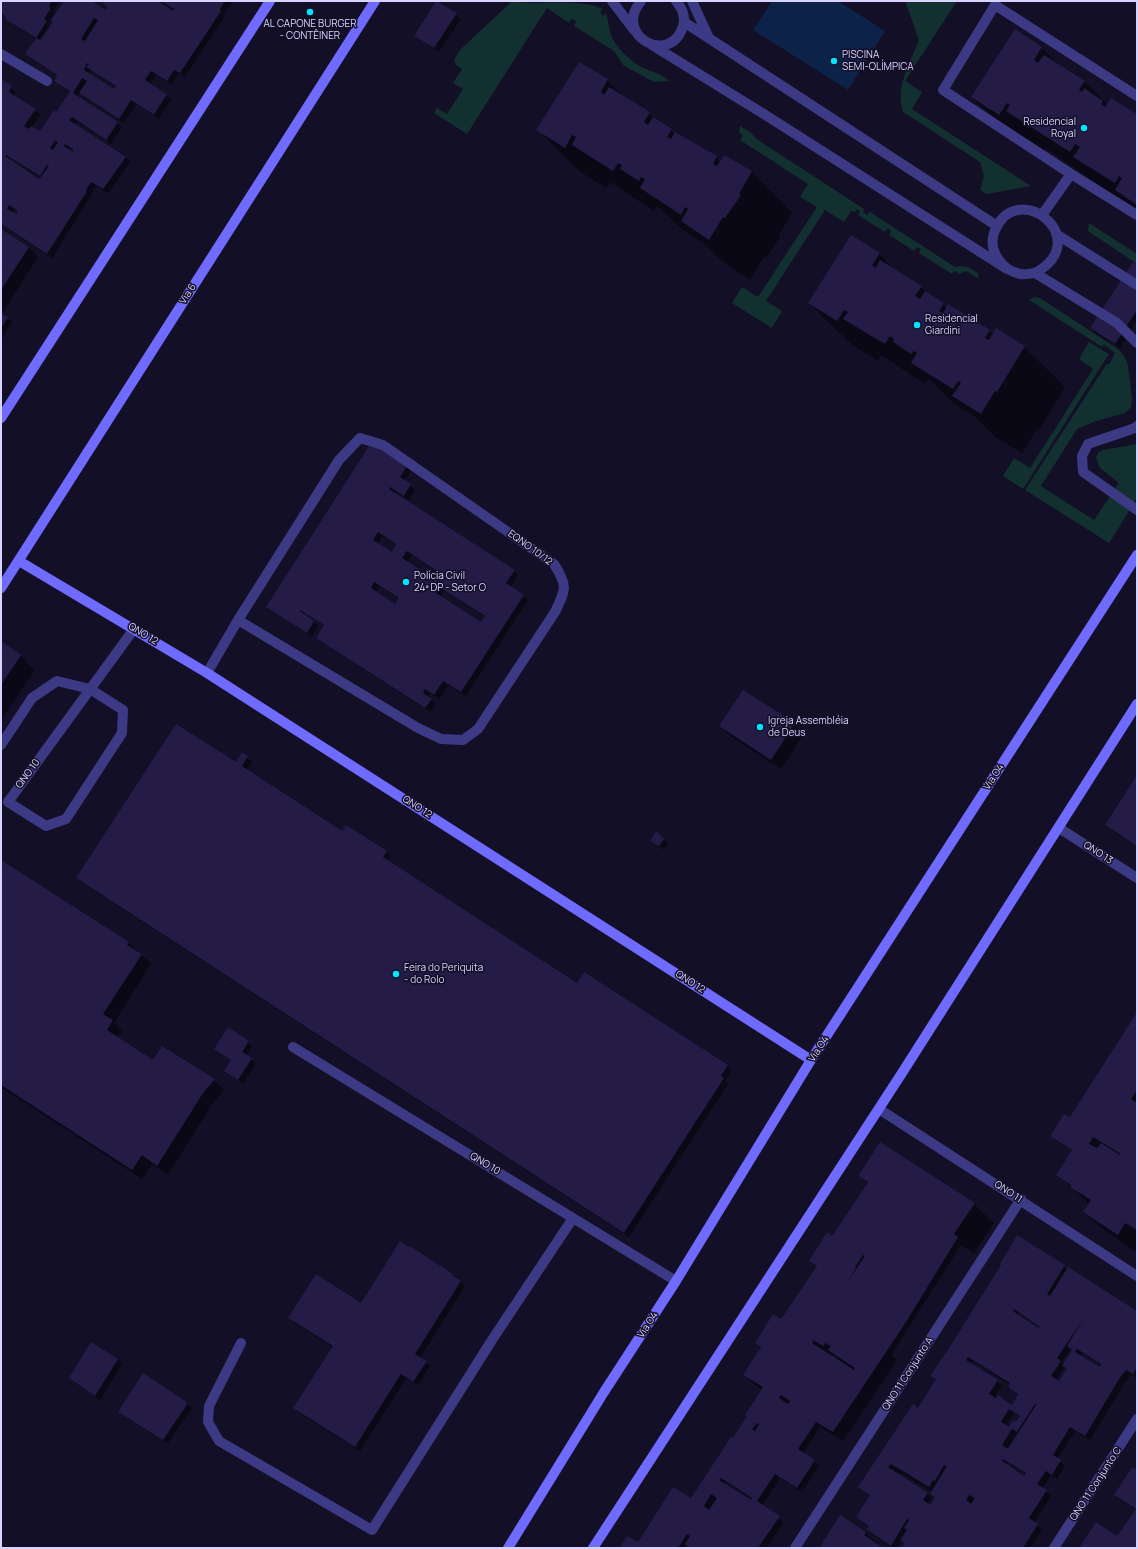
<!DOCTYPE html>
<meta charset="utf-8">
<style>
body{margin:0}
#map{position:relative;width:1138px;height:1549px;overflow:hidden;background:#130f26;font-family:Manrope,sans-serif}
canvas{display:block}
.frame{position:absolute;inset:0;border:2px solid #d9d4ff;pointer-events:none}
</style>
<div id="map">
<canvas width="1138" height="1549"></canvas>
<div class="frame"></div>
</div>
<script>
const c = document.querySelector('canvas').getContext('2d');
c.lineJoin = 'round';
function fill(path, color) { c.fillStyle = color; c.fill(path, 'evenodd'); }
function strokePath(path, color, width, dash) { c.strokeStyle = color; c.lineWidth = width; c.lineCap = dash ? 'butt' : 'round'; c.setLineDash(dash || []); c.stroke(path); }
function label(font, color, halo, rows, align = 'center') {
  c.font = font + ' Manrope,sans-serif'; c.lineWidth = 3; c.setLineDash([]); c.textBaseline = 'middle'; c.strokeStyle = halo; c.fillStyle = color; for (const [text, x, y, turn = 0] of rows) {
    c.save(); c.translate(x, y); c.rotate((+turn || 0) * Math.PI / 180); c.textAlign = isNaN(turn) ? turn : align; if (halo) c.strokeText(text, 0, 0); c.fillText(text, 0, 0); c.restore();
  }
}
fill(new Path2D(`
 M512,1c6,1 12,2 19,2 22,0 53,-3 72,6l-3,3 3,4 3,-3c2,7 3,15 5,22 5,13 19,25 30,32 11,5 19,6 29,14l-16,1 -31,-17 -9,-14 -40,-25 2,-5 -4,-2 -3,4 -22,-15 -80,126 -33,-21 3,-5 10,6 16,-25 -10,-6 9,-14 -6,-4 -2,-5 6,-10z
 M905,1h52l-52,80 17,11 -10,17 119,77 -44,8 -7,-4 4,-14 -4,-14 -77,-50c-8,-25 7,-49 16,-72z
 M740,126l10,6 8,8 106,69 -1,3 4,3 3,-3 85,55c9,-2 14,0 23,6l1,6 -13,-8 -7,3 -5,-3 -2,3 -33,-21 2,-4 -4,-2 -3,4 -25,-16 2,-4 -3,-3 -3,4 -27,-17 2,-4 -3,-2 -2,3 -4,-1 -7,11 -19,-12 -59,91 16,10 -10,17 -40,-25 10,-16 16,10 59,-90 -17,-10 8,-13 -68,-44 3,-4 -4,-4z
 M1089,223l48,31v10l-49,-33z
 M1034,297l6,1 78,51 6,7 4,9 4,34 -1,8 -6,6 -29,8 -19,8 -36,57 53,34 25,-37 -19,-15 -4,-10 2,-5 5,-3 34,-6v54l-28,45 -84,-53 81,-125 4,-2 5,-10 -9,-7 -3,-1 -1,2 -73,-47z
 M1089,342l20,12 -86,135 -20,-13 11,-18 16,10 63,-99 -14,-10z`), '#12302f');
fill(new Path2D(`
 M772,1h66l47,30 -37,59 -95,-60z`), '#0c2248');
fill(new Path2D(`
 M1,1h59l-7,10 2,2 -7,11 2,2 16,-25h24l16,10 1,-3 -3,-4 2,-3h49l18,12 1,-3 -14,-9h73l-9,13 1,2 -40,61 -6,-4 -7,12 -16,-10 -6,9 21,15 -12,20 -23,-15 -12,19 -39,-25 -5,-5 -3,4 40,26 5,4 -11,17 -35,-23 -2,4 52,32 4,5 -22,31 -12,-7 -6,9 1,1 -39,62 -51,-33v-145l15,12 -3,4 22,14 5,4 -8,13 8,5 16,-19 14,-21 -15,-11 3,-5 -27,-17 -4,-5 10,-14 -26,-17 -4,-6 -6,-3zM91,70l25,17 -2,3 -26,-16zM70,148l5,3 -2,3 -5,-3zM11,159l30,19 -2,3 -29,-20zM14,209l5,3 -3,4 -4,-3z
 M456,14l5,5 -22,33 -19,-12 -4,-5z
 M1015,31l27,17 18,18 24,15 24,24 29,11v95l-92,-63 -5,7 -27,-17 -41,-41z
 M607,80l17,17 25,16 9,9 17,12 41,23 5,5 3,-6 28,16 40,41 -13,22 1,2 -14,21 -2,-1 -14,23 -27,-18 -17,-17 -24,-16 -25,-23 -3,5 -44,-29 -4,6 -28,-18 -40,-40z
 M1,230l27,17 10,10 -35,55 -2,-2z
 M879,254l17,17 25,16 8,7 18,14 42,23 4,4 31,12 41,40 -27,45 -2,-1 -14,22 -28,-17 -19,-19 -22,-14 -24,-24 -4,5 -44,-29 -3,6 -28,-18 -41,-40z
 M1137,266v55l-17,27 -25,-15 -4,-5z
 M1,314l11,8 -11,17z
 M406,466l5,5 -7,10 11,9 -6,10 -14,-9 -1,2 120,78 4,4 -8,12 18,13 -62,96 -18,-11 -9,14 -9,-6 -2,4 8,7 -6,8 -108,-70 -5,-5 8,-11 -20,-13 -1,2 14,11 -6,10 -40,-25 -5,-5zM382,536l15,9 -5,8 -14,-9zM412,555l26,17 -5,7 -26,-17zM379,586l21,13 -4,6 -20,-12zM444,590l41,27 -3,6 -42,-26z
 M1,643l19,12 15,15 -34,51z
 M794,724l10,10 -23,35 -51,-33 -10,-10z
 M242,754l10,7 -5,9 95,62 44,20 5,4 -4,6 190,122 7,-11 143,93 5,5 -7,10 3,3 -99,153 -548,-355 -4,-4 159,-114z
 M1137,777v69l-26,-16 -5,-5z
 M657,833l11,11 -4,6 -13,-10z
 M1,861l128,82 22,21 -37,59 8,8 -5,7 37,24 9,-15 51,33 10,10 -11,13 -45,72 -16,-11 -10,15 -141,-92z
 M1137,1014v239l-38,-27 -15,-14 5,-8 -32,-30 15,-23 -21,-15 19,-17z
 M248,1042l4,4 -6,10 10,7 -13,21 -18,-13 7,-10 -16,-12z
 M880,1143l94,61 20,19 -20,30 -13,-8 -70,110 6,5 -54,81 -23,-14 -17,26 16,13 -17,26 -22,-14 -18,28 22,16 -18,26h-78l-2,-1v1h-66l18,-4 54,-44 56,-83 14,-27 -7,-5 -10,-10 16,-26 -5,-6 25,-23 36,-53 -7,-6 23,-24 35,-53 -8,-8zM833,1354l9,9 -10,-6zM726,1482l26,17 -1,3 -27,-18z
 M1018,1236l50,34 69,42v66l-6,-4 -7,10 -34,56 -15,-9 -18,28 8,7 -8,13 -6,-4 -9,13 9,8 -17,27 8,7 -12,18h-127l2,-4 -3,-4 -5,8h-4l-21,-14 -5,-5 2,-2 -12,-10 14,-21 -12,-9 60,-78 18,-28 -5,-6 70,-110zM1019,1313l22,15 -2,2 -22,-14zM1071,1349l2,2 -9,14 -3,-3zM1082,1353l20,12 -2,3 -20,-12zM973,1361l37,24 -1,2 10,8 -7,11 -11,-8h-7l8,-12 -5,-5 -26,-17zM1065,1366l2,3 -8,13 -3,-2zM1014,1413l6,4 -3,6 -8,5 -4,-2zM1017,1433l2,1 -10,17 -2,-2zM1007,1462l19,12 -2,3 -18,-12zM901,1473l31,19 -1,2 4,4 -4,8 -4,-2 5,-6 -5,-5 -28,-18z
 M453,1274l12,12 -45,72 10,8 -12,19 -12,-7 -46,73 -61,-38 -4,-5 38,-61 -39,-24 -4,-5 71,-14z
 M91,1344l27,16 4,4 -22,36 -30,-22z
 M187,1404l5,4 -24,35 -44,-27 -5,-4z
 M1137,1471v77h-56l37,-10 18,-28 -16,-10 -5,-5z
 M840,1517l26,16 17,15h-61z`), '#0007');
fill(new Path2D(`
 M1,1h51l-3,5 2,2 -7,11 3,2 -11,17 -31,-19 1,-2 -5,-4z
 M64,1h28l14,9 1,-3 -4,-3 2,-3h52l16,10 1,-2 -13,-8h64l-5,8 1,2 -41,62 -6,-3 -7,11 -16,-10 -6,9 22,14 -13,21 -23,-15 -12,19 -40,-26 8,-12 -5,-3 -9,15 45,29 -12,18 -34,-23 -3,3 57,37 -23,32 -12,-7 -5,8 1,1 -40,63 -46,-30v-145l11,7 -3,6 27,17 -12,17 5,3 2,-3 9,5 14,-21 2,2 14,-21 -16,-10 3,-6 -32,-21 11,-16 4,2 13,-18 -2,-2zM94,18l4,2 -13,21 -4,-2zM87,63l2,1 -3,3 30,19 -2,3 -30,-19zM55,141l3,1 -5,8 -3,-2zM65,144l9,6 -1,2 -9,-6zM6,155l34,21 7,-11 2,1 -10,13 -34,-23zM9,205l9,6 -2,3 -9,-5z
 M436,1l21,12 -23,35 -20,-12z
 M1015,29l27,18 -8,13 4,3 6,-8 41,26 -6,9 3,2 2,-4 19,13 -2,3 4,3 6,-9 26,16v91l-22,-15 7,-12 -3,-2 -4,7 -42,-26 7,-10 -5,-3 -5,8 -64,-41 4,-6 -3,-2 -8,12 -28,-18z
 M579,62l29,17 -7,13 3,3 5,-8 41,25 -6,10 4,3 5,-8 19,12 -5,8 4,2 4,-7 42,24 -4,8 4,2 7,-11 28,16 -13,23 2,1 -16,23 -2,-1 -14,23 -28,-19 7,-12 -3,-2 -4,8 -41,-27 5,-9 -4,-2 -2,4 -19,-12 2,-4 -4,-2 -5,8 -41,-26 4,-8 -4,-2 -7,13 -29,-18z
 M1,229l28,18 -28,43z
 M851,235l29,18 -8,12 4,3 4,-8 42,26 -7,10 5,3 5,-8 19,12 -5,8 4,2 5,-9 42,26 -5,8 4,2 7,-12 29,18 -28,46 -2,-1 -14,23 -29,-18 9,-13 -3,-2 -5,8 -42,-26 6,-10 -3,-2 -3,3 -18,-12 1,-3 -4,-3 -5,8 -42,-25 5,-7 -4,-2 -7,11 -29,-18z
 M1133,262l4,2v46l-22,34 -25,-16z
 M1,313l7,4 -7,11z
 M371,443l36,23 -7,11 11,7 -7,12 -14,-9 -1,2 126,81 -9,13 18,12 -63,97 -18,-11 -9,14 -9,-6 -2,4 9,6 -7,9 -109,-70 8,-13 -24,-15v1l14,10 -7,12 -41,-26zM378,532l18,12 -4,8 -19,-12zM407,551l30,20 -4,7 -31,-20zM374,582l25,16 -4,6 -24,-16zM439,587l46,29 -4,6 -45,-29z
 M1,641l20,14 -20,30z
 M743,690l52,33 -24,37 -52,-34z
 M176,724l60,38 6,-10 6,4 -6,10 100,65 4,-6 41,26 -4,6 194,126 7,-11 144,93 -7,11 3,2 -100,155 -548,-355z
 M1137,775v71l-32,-21z
 M656,831l8,8 -5,7 -9,-5z
 M1,860l128,82 -2,3 15,9 -39,60 10,6 -6,10 46,30 9,-14 53,33 -12,14 -46,73 -15,-11 -10,15 -131,-85z
 M1137,1012v78l-6,9 6,4v127l-12,-7 -7,12 -35,-23 8,-12 -21,-13 1,-2 -15,-10 16,-25 -22,-14 14,-22 6,3zM1093,1137l28,17 -1,1 -19,-12 -4,5 -8,-4z
 M228,1027l21,14 -7,11 10,6 -14,22 -14,-9 7,-11 -17,-11z
 M880,1142l95,61 -21,31 4,3 -52,85 -73,110 -17,-10 -18,27 17,11 -18,28 -22,-14 -18,27 23,15 -22,32h-50l-3,-1 -1,1h-17l1,-1 -3,-3 5,-8 -3,-2 -9,14h-58l7,-12 11,6 35,-55 18,11 40,-61 2,1 14,-22 -2,-1 18,-28 -20,-12 18,-28 -6,-4 18,-29 8,5 36,-53 -8,-5 18,-29 5,4 36,-54 -10,-6zM863,1255l2,1 -19,28 10,-16 -1,-1zM810,1338l13,8 2,-3 6,3 -3,4 27,18 -1,2 -42,-27 2,-2zM781,1395l9,6 -2,3 -9,-6zM757,1423l2,1 -4,7 -3,-2zM721,1478l31,20 -1,2 -32,-20zM711,1494l6,4 -8,12 -5,-4z
 M1017,1235l48,30 -18,29 3,2 18,-29 69,44v56l-4,7 -7,-4 -7,9 -34,57 -15,-9 -17,28 8,5 -9,15 -6,-4 -9,13 10,6 -18,28 9,6 -15,24h-122l4,-5 -5,-3 7,-10 -3,-2 5,-8 -2,-1 -16,27 -25,-17 3,-3 -13,-9 14,-22 -12,-8 55,-83 5,4 18,-29 -6,-3 19,-28 52,-83 -1,-1zM1014,1309l26,18 -2,1 -25,-17zM1084,1318l-17,28 5,4 -10,16 5,2 -8,13 -8,-5 10,-15 -4,-3zM1077,1349l24,15 -1,3 -25,-15zM968,1357l42,26 -2,4 10,7 -6,11 -11,-7 1,-1 -4,-2 -2,3 -7,-4 9,-14 -32,-20zM1035,1404l1,1 -28,44 -6,-4 10,-16 5,3zM1009,1409l11,7 -4,5 -3,-1 -4,7 -8,-5zM1003,1459l23,14 -2,3 -22,-15zM891,1464l38,23 4,-7 2,1 9,-16 3,1 -17,28 5,3 -5,8 -7,-5 5,-7 -40,-26zM969,1495l6,3 -4,6 -5,-4z
 M400,1241l9,6 1,-1 43,28 -1,1 9,6 -46,73 12,7 -14,21 -12,-8 -46,73 -62,-39 40,-62 -45,-28 28,-44 45,29z
 M91,1342l27,17 -23,37 -26,-18z
 M143,1373l45,30 -25,37 -45,-28z
 M1132,1467l5,3v78h-58l17,-26 21,14 19,-27 -22,-14z
 M840,1515l26,17 -2,3 20,13h-64l3,-5h-1z`), '#241b47');
strokePath(new Path2D(`
 M612,1l22,29
 M641,1c-29,35 30,66 42,25 3,-10 -1,-18 -7,-25
 M692,1l17,37
 M684,22l313,204
 M652,45l115,71 240,153
 M1137,96l-142,-91 -52,85 128,84 66,41
 M1042,215l29,-41
 M1056,234l81,51
 M1035,273c62,-34 -20,-98 -41,-40 -6,18 8,37 26,41 5,1 11,-1 15,-1l82,50 20,20
 M1137,426l-2,2 -47,16 -6,12 1,16 54,38
 M207,673l31,-53 101,-160 21,-22 23,7 171,119c14,22 12,25 1,48l-77,117 -15,11 -22,-1 -23,-11 -180,-108
 M1,745l31,-47 25,-17 33,8 33,21 -1,23 -56,86 -20,7 -38,-24 126,-173
 M293,1047l383,234
 M241,1343l-32,63 -1,16 11,19 153,89 120,-190 81,-122`), '#3d3a85', 10);
strokePath(new Path2D(`
 M1,54l46,27
 M1059,828l78,50
 M879,1109l258,167
 M795,1548l226,-349
 M1054,1548l83,-129`), '#3d3a85', 10);
strokePath(new Path2D(`
 M1,418l269,-417
 M19,561l188,112 604,387
 M1,588l374,-587
 M508,1548l96,-156 72,-111 135,-221 326,-505
 M593,1548l309,-475 235,-369`), '#6f6bff', 10);
for (const [x, y, r, color] of [
 [310,12,4,"#00e5ff"],
 [834,61,4,"#00e5ff"],
 [1084,128,4,"#00e5ff"],
 [917,325,4,"#00e5ff"],
 [406,582,4,"#00e5ff"],
 [760,727,4,"#00e5ff"],
 [396,974,4,"#00e5ff"]
]) { const dot = new Path2D(); dot.arc(x, y, r, 0, 2 * Math.PI); c.fillStyle = color; c.fill(dot); strokePath(dot, '#130f26', 1.5); }
label('10px', '#d9d4ff', '#130f26', [
 ["AL CAPONE BURGER",310,24,"center"],
 ["- CONTÊINER",310,36,"center"],
 ["PISCINA",842,55],
 ["SEMI-OLÍMPICA",842,67],
 ["Residencial",1076,122,"right"],
 ["Royal",1076,134,"right"],
 ["Residencial",925,319],
 ["Giardini",925,331],
 ["Polícia Civil",414,576],
 ["24ª DP - Setor O",414,588],
 ["Igreja Assembléia",768,721],
 ["de Deus",768,733],
 ["Feira do Periquita",404,968],
 ["- do Rolo",404,980]
], 'left');
label('10px', '#d9d4ff', '#130f26', [
 ["Via 6",188,294,-58],
 ["EQNO 10/12",530,548,36],
 ["QNO 12",143,634,31],
 ["QNO 10",28,774,-54],
 ["Via O4",994,777,-57],
 ["QNO 12",417,807,33],
 ["QNO 13",1098,853,33],
 ["QNO 12",690,982,33],
 ["Via O4",819,1049,-57],
 ["QNO 10",485,1164,31],
 ["QNO 11",1008,1192,33],
 ["Via O4",648,1325,-57],
 ["QNO 11 Conjunto A",908,1374,-57],
 ["QNO 11 Conjunto C",1096,1484,-57]
]);
</script>
